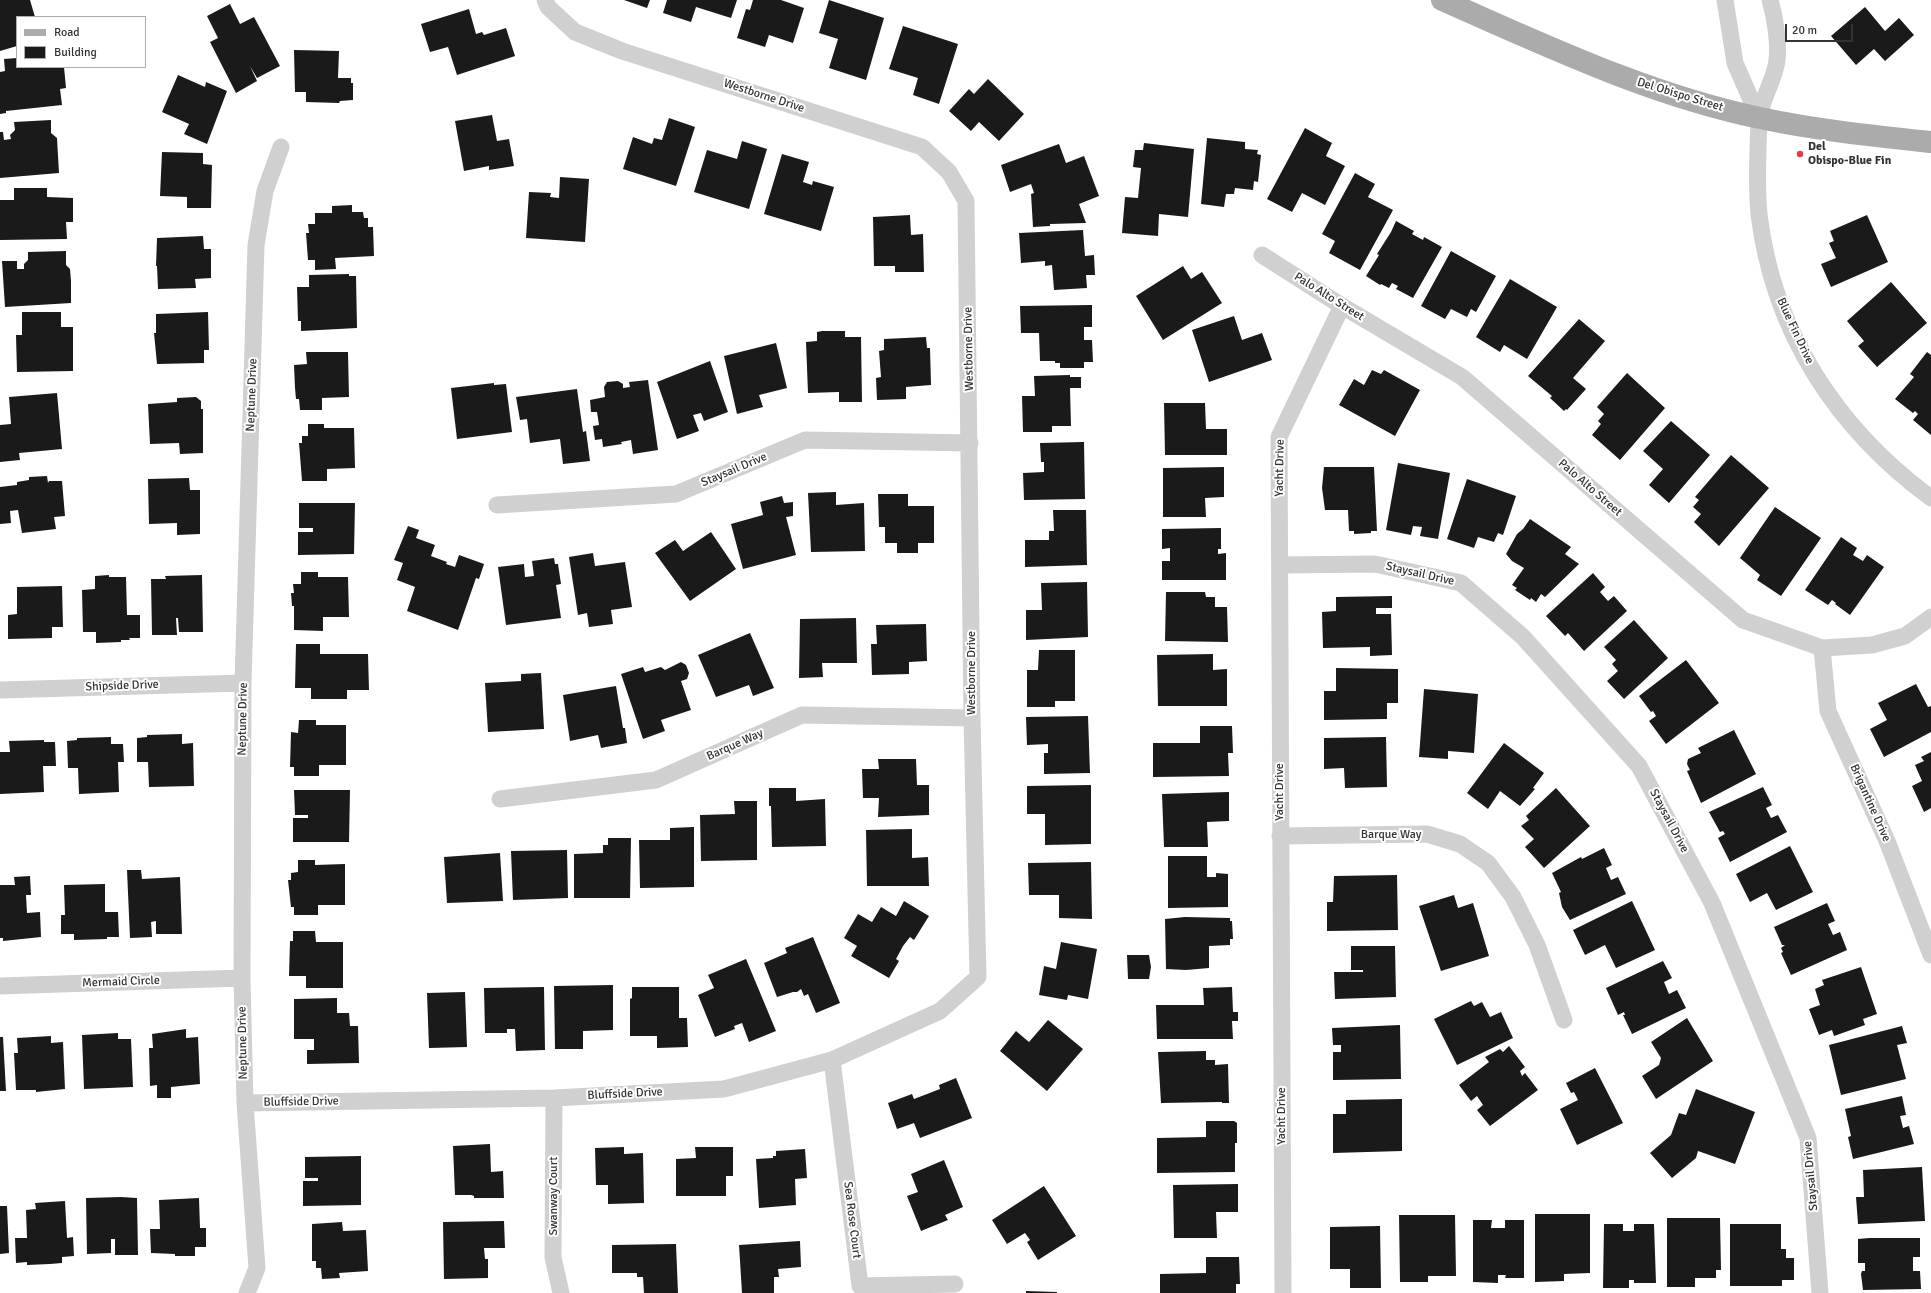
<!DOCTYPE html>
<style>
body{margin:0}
#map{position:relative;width:1931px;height:1293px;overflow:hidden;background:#fff;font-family:Signika,sans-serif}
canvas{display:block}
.legend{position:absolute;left:16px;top:16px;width:130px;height:52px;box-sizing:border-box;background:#fff;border:1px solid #adadad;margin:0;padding:5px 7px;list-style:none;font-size:12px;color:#333}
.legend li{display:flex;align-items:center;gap:8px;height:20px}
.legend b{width:20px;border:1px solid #adadad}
.scale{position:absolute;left:1785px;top:24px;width:68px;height:18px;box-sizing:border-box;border:2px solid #333;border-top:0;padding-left:5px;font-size:12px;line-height:14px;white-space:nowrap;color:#333;-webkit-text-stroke:3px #fff;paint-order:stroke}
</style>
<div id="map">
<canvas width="1931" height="1293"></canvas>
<ul class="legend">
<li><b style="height:5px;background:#ababab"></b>Road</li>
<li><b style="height:11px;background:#1a1a1a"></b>Building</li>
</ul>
<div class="scale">20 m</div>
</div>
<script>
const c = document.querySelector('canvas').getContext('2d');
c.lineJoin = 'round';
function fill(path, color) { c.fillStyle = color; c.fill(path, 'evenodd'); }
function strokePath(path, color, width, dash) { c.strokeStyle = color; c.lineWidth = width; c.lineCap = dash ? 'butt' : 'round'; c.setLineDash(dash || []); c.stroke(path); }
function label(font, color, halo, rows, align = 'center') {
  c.font = font + ' Signika,sans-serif'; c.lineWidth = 4; c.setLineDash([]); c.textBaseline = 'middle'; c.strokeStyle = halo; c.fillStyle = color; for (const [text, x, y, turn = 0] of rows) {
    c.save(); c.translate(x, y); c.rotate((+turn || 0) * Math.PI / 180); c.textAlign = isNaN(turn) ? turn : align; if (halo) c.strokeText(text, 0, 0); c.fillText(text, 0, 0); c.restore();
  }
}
fill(new Path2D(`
 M0,0h30l5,17h-18v29l-17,5z
 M624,0h26l-3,8z
 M667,0h70l-6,18 -35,-11 -5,15 -28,-9z
 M753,0h28l23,8 -11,35 -24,-8 -4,12 -28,-9 9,-29 4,1z
 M829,0l55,18 -18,62 -37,-12 9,-29 -19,-6z
 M230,4l10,20 14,-7 26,49 -23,12 -7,-12 7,15 -21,12 -26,-51 8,-4 -11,-22z
 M1865,7l20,24 14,-13 15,17 -29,26 -11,-12 -18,16 -25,-29z
 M469,9l7,25 6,-2 2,3 22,-7 9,28 -58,19 -9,-28 -18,5 -9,-28z
 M903,26l55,18 -19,60 -26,-9 5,-17 -29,-9z
 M294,50l45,1 -1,27h13v5h2v17l-13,1 -1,2 -33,-1v-10h-11z
 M17,58v9h47l2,21 -6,1 2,16 -56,6v2l-6,1v-42l5,-1 -1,-12z
 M178,75l27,12 1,-5 21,9 -20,53 -23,-10 5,-10 -27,-12z
 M988,79l36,35 -25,27 -20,-19 -8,9 -22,-20 20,-22 5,5z
 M492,115l5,26 12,-2 5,27 -25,4v-4l-25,5 -9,-50z
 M669,118l26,9 -19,59 -53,-17 10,-32 19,7 2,-6 8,2z
 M51,120v13l6,5 2,35 -59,5v-46h3l1,8 7,-1 -1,-4 5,-5 -1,-8z
 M1305,128l27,15 -6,13 19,10 -20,39 -23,-12 -10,19 -25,-13z
 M1207,138l38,4v7l13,1 -1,4 4,1 -3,27 -4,-1 -1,9 -18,-2 -1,6h-8l-2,13 -23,-3z
 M742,141l25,8 -18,60 -55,-17 13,-42 30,9z
 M1144,143l50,6 -6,68 -29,-3 -1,22 -36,-3 3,-36 13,1 3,-30 -8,-1 2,-17h8z
 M1059,144l7,19 18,-7 15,40 -20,8 7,19 -36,1v2l-17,1 -2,-33 3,-1 -3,-9 -21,8 -9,-27z
 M162,152l41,1v11l9,1 -1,43h-24v-11l-27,-1z
 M782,154l27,8 -6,20 9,3 1,-4 21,6 -13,44 -57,-17z
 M1355,173l20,11 -7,13 25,13 -33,60 -31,-17 6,-12 -13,-7z
 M560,177l29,2 -4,63 -59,-4 3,-46 22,1 -1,4 9,1z
 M14,188h33v9l26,1v24h-7l1,17 -67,1v-40h14z
 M352,205v7h11l1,6h4v9h5l1,29 -39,2 1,11 -21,1v-10h-7l-2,-27h3l-1,-9h7v-11h17v-7z
 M910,215l1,20 12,-1 1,38h-29v-6h-21l-1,-49z
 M1867,215l21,47 -57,25 -10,-23 15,-6 -7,-15 5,-2 -4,-10z
 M1396,221l18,10 -2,3 11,6 1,-3 18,10 -29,51 -17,-9 2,-3 -6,-3 -3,5 -8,-4 -1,1 -14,-9 13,-21 -2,-1 14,-22z
 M1083,230l2,26 9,-1 1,20h-9l1,13 -33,2 -2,-25 -7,1v-5l-24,2 -2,-30z
 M203,236l1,13h7v29l-16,1 1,9 -38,1 -1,-23h-1l1,-28z
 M66,251v14l4,4 1,12v22l-66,4 -3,-46h15v8h7v-5l4,-4v-8z
 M1451,251l45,25 -20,36 -5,-3 -4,8 -16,-8 -6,10 -24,-13z
 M1183,266l8,13 11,-7 20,31 -59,37 -27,-44z
 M349,274v2h7l1,52 -56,3v-10h-3l-1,-34h12v-12z
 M1510,279l47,28 -30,52 -23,-14 -4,7 -24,-15z
 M1891,282l36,41 -50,44 -19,-21 6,-5 -17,-20z
 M1092,305v22h-8v13h8l1,22h-9v6h-24v-5h-5v-2h-15l-1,-28h-18l-1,-27z
 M22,312h39v15h12v44l-56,1 -1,-37h6z
 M208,312l1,38h-5v13l-47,1 -3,-31h2v-19z
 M1234,316l8,24 20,-7 10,27 -63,22 -17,-52z
 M1579,319l26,22 -32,37 13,11 -19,21 -1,-1 -2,2 -14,-13 2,-2 -24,-20z
 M822,331h23v6h16l1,65h-23v-10l-31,1 -2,-51 11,-1v-9z
 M926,337l1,11h3l1,37 -25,2v12l-29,1 -1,-22 5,-1 -2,-26 5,-1v-11z
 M776,343l11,45 -28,7 4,12 -26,7 -13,-58z
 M306,352h42l1,45 -27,1v12h-22l-1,-11h-3l-1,-11 -1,-23 13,-1z
 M1927,352l4,3v80l-18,-15 5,-6 -3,-3 -2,2 -18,-14 19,-22 -4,-3z
 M710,361l18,51 -24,9 -3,-8 -8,2 6,16 -22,8 -20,-57z
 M1372,370l9,4 3,-4 36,20 -25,46 -56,-31 15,-26 10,6z
 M1627,373l38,35 -45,52 -28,-25 9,-11 -3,-3 6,-7 -7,-7z
 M1070,375v2h11v11h-11l1,38h-19v6h-29l-1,-36h13l-1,-20z
 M648,380l10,70 -25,4 -2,-14 -10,2 1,2 -19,3 -1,-8 -7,1 -2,-14 6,-1 -2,-13h-6l-1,-12 15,-3 -1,-10 3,-5 11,-1 5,3v4l7,-1 -1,-5z
 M494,383v2l12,-1 6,48 -55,7 -6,-51z
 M577,389l6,43 3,-1 4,30 -27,3 -3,-25 -30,4 -3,-24 -7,1 -4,-23z
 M57,393l5,56 -43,4 1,7 -20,2v-37l11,-1 -2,-27z
 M196,397l5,4v8h2v44l-23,1 -1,-11 -29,1 -2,-40 29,-2v-4z
 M1164,403h41l1,26h21v26h-62z
 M1671,421l39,34 -41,48 -20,-18 14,-16 -20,-18z
 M308,424h16v4h30l1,40 -28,1v12h-25l-3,-38h3v-7h6z
 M1084,442l1,57 -61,1 -1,-27 21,-1v-10h-3l-1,-19z
 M1731,455l38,33 -50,58 -25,-24 7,-8 -8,-7 6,-7 -4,-3z
 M1398,463l52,10 -12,66 -18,-3 2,-9 -9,-1 -2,9 -25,-5z
 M1224,467v30l-19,1 1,19h-43v-49z
 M1324,467h50l3,64h-6v2l-17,1v-3h-5l-1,-21h-23l-3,-22z
 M47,476l1,7 1,-2h13l3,35 -11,1 2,12 -34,4 -4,-23 -8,1 1,12 -11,1v-37l17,-2v-3l12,-2v-3z
 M189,478l1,12h10v44l-23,1v-12l-28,1 -1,-45z
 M1467,479l49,17 -13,39 -5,-2 -4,9 -16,-5 -4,11 -27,-9z
 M836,492v13l28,-2 1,48 -54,1 -3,-59z
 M878,494h30v12h26v37h-16v10h-21v-10h-12v-16h-6z
 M782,496l2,7 9,-1v14l-7,1 10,38 -53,14 -12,-45 32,-9 -3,-13z
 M299,503h56l-1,51 -56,1v-23h15v-4h-14z
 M1775,507l46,31 -40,58 -24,-16 3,-5 -20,-17z
 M1053,510h33l1,55 -62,2v-27h24v-9h5z
 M1530,519l41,28 -6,7 14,10 -34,33 -4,-3 -5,8 -5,-4 -1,2 -15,-10 2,-2 -5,-3 12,-17 -12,-7 -6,-7 11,-20 6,-5z
 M408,526l11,4 -3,8 19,7 -4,11 16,6 -1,2 9,3 4,-12 25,9 -5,15 -3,-1 -18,52 -51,-19 8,-24 -18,-7 6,-17 -9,-3z
 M1221,528v21h-3v5l8,-1v27h-64v-19h8v-13l-8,1v-20z
 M711,532l25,37 -46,32 -35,-48 20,-13 8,11z
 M1841,537l16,11 -4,7 10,6 4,-6 17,12 -34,48 -15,-11 1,-1 -4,-3 -4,5 -23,-15z
 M593,553l2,13 30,-4 7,45 -21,3 2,14 -24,3 -2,-14 -9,2 -9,-58z
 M554,558l1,6h3l3,20 -5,1 5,33 -55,7 -8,-58 26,-3 1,13 9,-1 -2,-15z
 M301,572h17v5h30l1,40h-26v14l-29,-1v-24h-2l-1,-13h3l-1,-9h8z
 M1593,573l12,14 -5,5 8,9 6,-5 13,15 -43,40 -16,-18 -3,3 -19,-20z
 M109,575v2h17l1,38h13v23h-11l1,2h-9v2l-25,1v-11h-13l-1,-42 13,-1v-13z
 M202,575l1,57h-24l-1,-14h-2l1,17h-25l-1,-56h15l-1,-3z
 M1087,582l1,55 -62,3v-30h16l-1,-27z
 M62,586l1,41h-11v11l-44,1v-24l9,-1v-27z
 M1166,592h39l1,5h9v10h12l1,35 -63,-1z
 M1392,596v12h-16v6h15l1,41 -22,1v-9l-47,1 -1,-36 14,-1v-14z
 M856,618l1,45h-35l1,14 -24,1 1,-59z
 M1634,620l34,38 -44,41 -17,-18 11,-10 -6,-7 4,-4 -12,-13z
 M926,624l1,37 -18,1v12l-37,1 -1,-31h6l-1,-19z
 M750,633l24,55 -21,8 -4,-11 -33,12 -18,-42z
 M296,644h24v10h48l1,36h-22v9h-36v-11h-16z
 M1039,650h36v51h-20v6h-28v-37h11z
 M1213,654v16l14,-1v37h-69l-1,-51z
 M1686,660l33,43 -53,41 -17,-23 7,-5 -3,-5 -2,1 -12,-16z
 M681,662l5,3 3,8 -2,6 -6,2 10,29 -30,10 4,11 -22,8 -22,-65 22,-7 2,5 16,-5 4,3z
 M1336,668l62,1v34h-11v16l-63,1v-29h12z
 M541,673l3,56 -56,3 -3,-49 36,-2v-7z
 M1916,684l12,23 3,-1v26l-47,25 -14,-28 17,-9 -9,-17z
 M616,686l7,42h2l2,15 -26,5 -3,-13 -28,6 -7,-46z
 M1424,689l54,5 -4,59 -26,-2v8l-29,-2z
 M1088,716l2,57 -46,1v-21h4v-9l-21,1 -1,-28z
 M299,720h17v5h30v40h-27v11h-25v-9h-4l1,-35 7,1z
 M1200,726h32l1,27h-5l1,23 -76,1v-34h47z
 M1734,730l22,44 -55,29 -14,-32 3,-1 -3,-6 1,-5 13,-6 -3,-5z
 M182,734v10l11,-1 1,43 -45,1 -1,-25h-11v-24l10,-1v-2z
 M111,737v7h12l1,18h-6l1,30 -40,2 -1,-26h-10l-1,-27 10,-1v-2z
 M1386,737l1,50 -42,1 -1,-20 -20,1v-31z
 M44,740v2h11l1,24h-13l1,26 -44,2v-42h10l-1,-11z
 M1504,743l40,30 -11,15 2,1 -15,17 -20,-15 -12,18 -21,-16z
 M1931,752v56l-7,4 -12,-26 10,-5 -7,-16 9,-4 -3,-4z
 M878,759h38l1,26h12v30l-51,2 1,-19h-16l-1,-29h17z
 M1091,785v59l-46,1v-31h-18v-28z
 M1763,787l9,18 -6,3 5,10 7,-3 9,17 -57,30 -12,-24 7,-4 -2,-3 -3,1 -11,-20z
 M769,788h27v13l29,-2 1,47 -54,1 -1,-41h-2z
 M1556,788l34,38 -46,42 -19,-21 9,-8 -13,-13 8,-6 -3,-4z
 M294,790h56l-1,52h-56v-24h15v-3h-13z
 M1229,792v29l-22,1 1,25h-44l-2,-53z
 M734,801h23v59l-56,1 -1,-46 35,-1z
 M694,827v60l-54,1 -1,-48h31v-12z
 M912,829v29l16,-1 1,29h-62l-1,-56z
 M608,838h23l-1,60h-56v-44l29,-1v-8h5z
 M1790,846l23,46 -37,18 -9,-17 -17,9 -14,-28z
 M1604,848l8,17 -6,3 5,12 7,-3 8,17 -56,26 -8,-13 -3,-14 2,-1 -9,-19 29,-16 1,2z
 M567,850l1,48 -55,2 -2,-49z
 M500,853l3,48 -56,2 -3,-46z
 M1168,856h39v21h9v-4l12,1v33l-60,1z
 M298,860h17v5l30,-1v41h-27v10h-24v-8h-3l-3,-27h3v-7l7,-1z
 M1091,862l1,57 -33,-1v-23h-30l-1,-32z
 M127,870h14l1,9 38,-2 2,57h-26v-13l-5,1 1,15 -22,1z
 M1397,875l1,55 -71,1v-29h6l1,-26z
 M30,876l1,19h-5l1,18 13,-1 1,25 -38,4v-3h-3v-53h15l-1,-8z
 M105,884v28h13l1,25h-12v2l-33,1v-6h-13v-19h4l-1,-30z
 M1454,895l4,13 15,-5 16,53 -48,15 -22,-65z
 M904,901l25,15 -15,24 -4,-3 -7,9 -7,13 3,2 -10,17 -38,-22 6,-10 -13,-8 14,-24 14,8 9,-15 15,9z
 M1632,901l23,49 -39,18 -11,-23 -20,10 -12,-25z
 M1827,903l8,18 -7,3 5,11 7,-3 7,18 -56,25 -10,-22 2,-1 -2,-4 4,-3h-3l-8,-18z
 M1185,917l45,1v3h2l1,18h-3v6l-21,1v22l-23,2 -20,-1 -1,-50z
 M293,931h22l1,11h27v46h-37v-12h-17l1,-35h3z
 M813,937l27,66 -24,10 -8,-19 -4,2 -3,-7 -4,3h-4l-16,5 -13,-34 23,-10 -2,-5z
 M1061,942l36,7 -9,50 -20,-4 -1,5 -28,-5 5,-29 12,3z
 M1351,946h44l1,51 -61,2 -1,-27h29v-2h-12z
 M1127,955h22l2,12 -2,12h-21z
 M746,959l30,72 -27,11 -7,-19 -8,3 1,3 -20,8 -17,-42 16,-7 -6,-13z
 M1663,961l9,17 -8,4 5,12 8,-4 9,18 -54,26 -9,-19h2l-1,-3 -6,3 -12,-27z
 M1861,967l16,47 -14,5 2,6 -31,11 -2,-6 -13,5 -10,-26 11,-4 -5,-16 9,-4 -2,-5z
 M613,985v45l-30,1v18h-28l-1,-63z
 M544,987l1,63 -29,1 -1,-22h-8v4h-22l-1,-45z
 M632,987h47v31h8l1,29 -31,1v-12h-27v-37l2,-1z
 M1232,987l1,25h5v9h-6l1,18h-76l-1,-34h48l-1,-17z
 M465,992l2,55 -38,1 -2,-55z
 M337,998v15h12l1,13h8l1,37 -52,1v-14h7v-11h-20v-40z
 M1471,1001l3,5 8,-4 8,15 11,-5 12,26 -56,27 -23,-46z
 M1687,1018l26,43 -57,38 -14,-23 17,-11 2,-7 -10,-16z
 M1048,1020l35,29 -36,42 -47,-40 16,-20 13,11z
 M1400,1025l1,54 -68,1v-28h8v-7h-8l-1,-17z
 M1902,1026l5,17 -10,2 9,34 -65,16 -12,-50z
 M186,1029v9l12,-1 2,47 -29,3v11h-14v-13l-7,1 -1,-38h4l-1,-14z
 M118,1033v6h13l2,48 -49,2 -2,-54z
 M51,1036v7l12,-1 2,47 -29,3v-2h-20l-2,-37h4l-1,-15z
 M0,1037h3l3,54h-6z
 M1509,1046l16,21 -5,4 2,5 3,-3 13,17 -48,36 -13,-16 6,-5 -6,-9 -6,5 -12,-16 30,-23 -4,-5 15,-8 3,3z
 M1206,1051v9h9v5l13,-1 1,39h-7v-1l-61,1 -3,-51z
 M1595,1068l28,55 -46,22 -17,-36 18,-9 -4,-8 -3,1 -5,-10z
 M956,1078l16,40 -52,20 -6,-15 -17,6 -9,-26 24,-9 2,5 26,-10 -1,-4z
 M1696,1089l59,23 -20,52 -37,-13 -2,7 -24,20 -22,-25 21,-18 8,-22 7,2z
 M1902,1096l4,19 -6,1 3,12 6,-2 5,18 -61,15 -5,-22 3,-1 -6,-27z
 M1402,1099v52l-69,2v-39h13v-14z
 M1206,1121h28l3,2v20h-2v29l-78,1v-35l49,-1z
 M490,1144l1,28 12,-1 1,27h-30v-2l-3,-1h-16l-2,-49z
 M624,1147v7l19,-1 1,50 -36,1v-19h-12l-1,-37z
 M695,1147h38v29h-7v20h-50v-37l20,-1z
 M805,1149l2,29 -12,1 1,26 -37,3 -3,-49 17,-1v-2h3v-5z
 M361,1156v49l-58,1v-25h15v-3h-13v-21z
 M944,1160l19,47 -18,8 3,5 -27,11 -14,-35 11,-4 -7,-18z
 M1922,1167l3,54 -67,3 -2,-27h8l-1,-27z
 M1238,1184v28h-22l1,26h-43l-1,-53z
 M1044,1186l32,50 -38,24 -11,-18 3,-2 -5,-7 -18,11 -15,-24z
 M121,1197l16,1 1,57h-23v-16h-4v14l-24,1 -1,-56z
 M199,1198l1,30h6v19h-11v9h-20v-2l-24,-1 -1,-24h10l-1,-29z
 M65,1201l2,37 6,-1 1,19 -12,1v6l-12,1 -23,1v-3l-11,1 -1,-25h12l-1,-28 10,-1 -1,-6z
 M0,1206h7l2,47 -9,1z
 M1535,1214h55v59l-26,1v7l-29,1z
 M1399,1215h56l1,61h-28v6h-28z
 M1667,1218h53l1,52h-5v8h-21v9h-28z
 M1473,1220h19l-1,8h14v-8h19v58h-19l1,-3h-8v8l-25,-1z
 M504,1221l1,27h-21l1,11h3v19l-44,1 -1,-57z
 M342,1222l1,9 23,-1 2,41 -29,2 1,5 -18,1 -1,-11h-5v-7h-4v-37z
 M1604,1224h19v7h11v-7h20l2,59h-22v-3h-5v8h-26z
 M1730,1224h51v25h5v9h8v22h-12v6h-52z
 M1380,1226l1,62h-31v-19h-20v-42z
 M1869,1238h51v19h-7v14h7l1,18 -58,1 -2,-16 1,-3h3v-8h-7v-24z
 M800,1241l1,26 -23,2 1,8h-5v16h-32l-3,-48z
 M676,1244l2,49h-34l-1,-16h-6v-4h-25v-28z
 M1206,1257h33l1,27h-4v9h-76v-19l46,-1z
 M1026,1291l31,1v1h-31z`), '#1a1a1a');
strokePath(new Path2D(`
 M1725,0l10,63 24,55
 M1770,0c5,17 9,42 7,60 -2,20 -17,40 -18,61 -1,30 -3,63 0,93 14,118 78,215 172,284
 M1262,255l80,51 120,71 281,243 79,28 50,-3 33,-9 26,-19
 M497,505l179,-11 129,-54 165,3
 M1280,565l95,-1 86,19 62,54 116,129 73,137 96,235 12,155
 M1822,648l6,63 59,130 44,114
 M0,690l243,-7
 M500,799l156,-19 146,-65 170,3
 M1280,836l147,-2 33,10 28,19 25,34 24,48 27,75
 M0,986l242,-8
 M832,1060l28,226 95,-2
 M554,1098l-1,159 8,36
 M245,1103l309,-5 170,-9 108,-29 108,-49 38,-34 -6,-259 -6,-517 -17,-29 -27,-25 -300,-96 -47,-19 -27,-25 -3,-7
 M247,1293l10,-25 -12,-165 -3,-125 1,-295 13,-438 9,-54 16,-44
 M1283,1293l-4,-856 63,-131`), '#d0d0d0', 17);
strokePath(new Path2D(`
 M1442,0c103,45 207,95 318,118 56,12 114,18 171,24`), '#ababab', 22);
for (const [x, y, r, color] of [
 [1800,154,4,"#e63946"]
]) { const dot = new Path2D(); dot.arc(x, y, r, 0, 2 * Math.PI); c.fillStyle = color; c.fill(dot); strokePath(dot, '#fff', 1.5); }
label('12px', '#333', '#fff', [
 ["Del Obispo Street",1680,95,17],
 ["Westborne Drive",764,96,18],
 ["Palo Alto Street",1329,297,32],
 ["Blue Fin Drive",1795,331,65],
 ["Westborne Drive",969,349,-91],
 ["Neptune Drive",252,395,-88],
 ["Yacht Drive",1280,468,-89],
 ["Staysail Drive",734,470,-23],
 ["Palo Alto Street",1590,488,41],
 ["Staysail Drive",1420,574,13],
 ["Westborne Drive",972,673,-90],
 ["Shipside Drive",122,686,-2],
 ["Neptune Drive",243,719,-89],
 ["Barque Way",735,745,-24],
 ["Yacht Drive",1280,792,-90],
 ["Brigantine Drive",1870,803,66],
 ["Staysail Drive",1669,821,62],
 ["Barque Way",1391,835],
 ["Mermaid Circle",121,982,-2],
 ["Neptune Drive",243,1043,-91],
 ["Bluffside Drive",625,1094,-3],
 ["Bluffside Drive",301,1102,-1],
 ["Yacht Drive",1282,1116,-90],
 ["Staysail Drive",1811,1176,-95],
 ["Swanway Court",554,1196,-90],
 ["Sea Rose Court",852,1220,83]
]);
label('bold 12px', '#333', '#fff', [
 ["Del",1808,147],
 ["Obispo-Blue Fin",1808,161]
], 'left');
</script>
